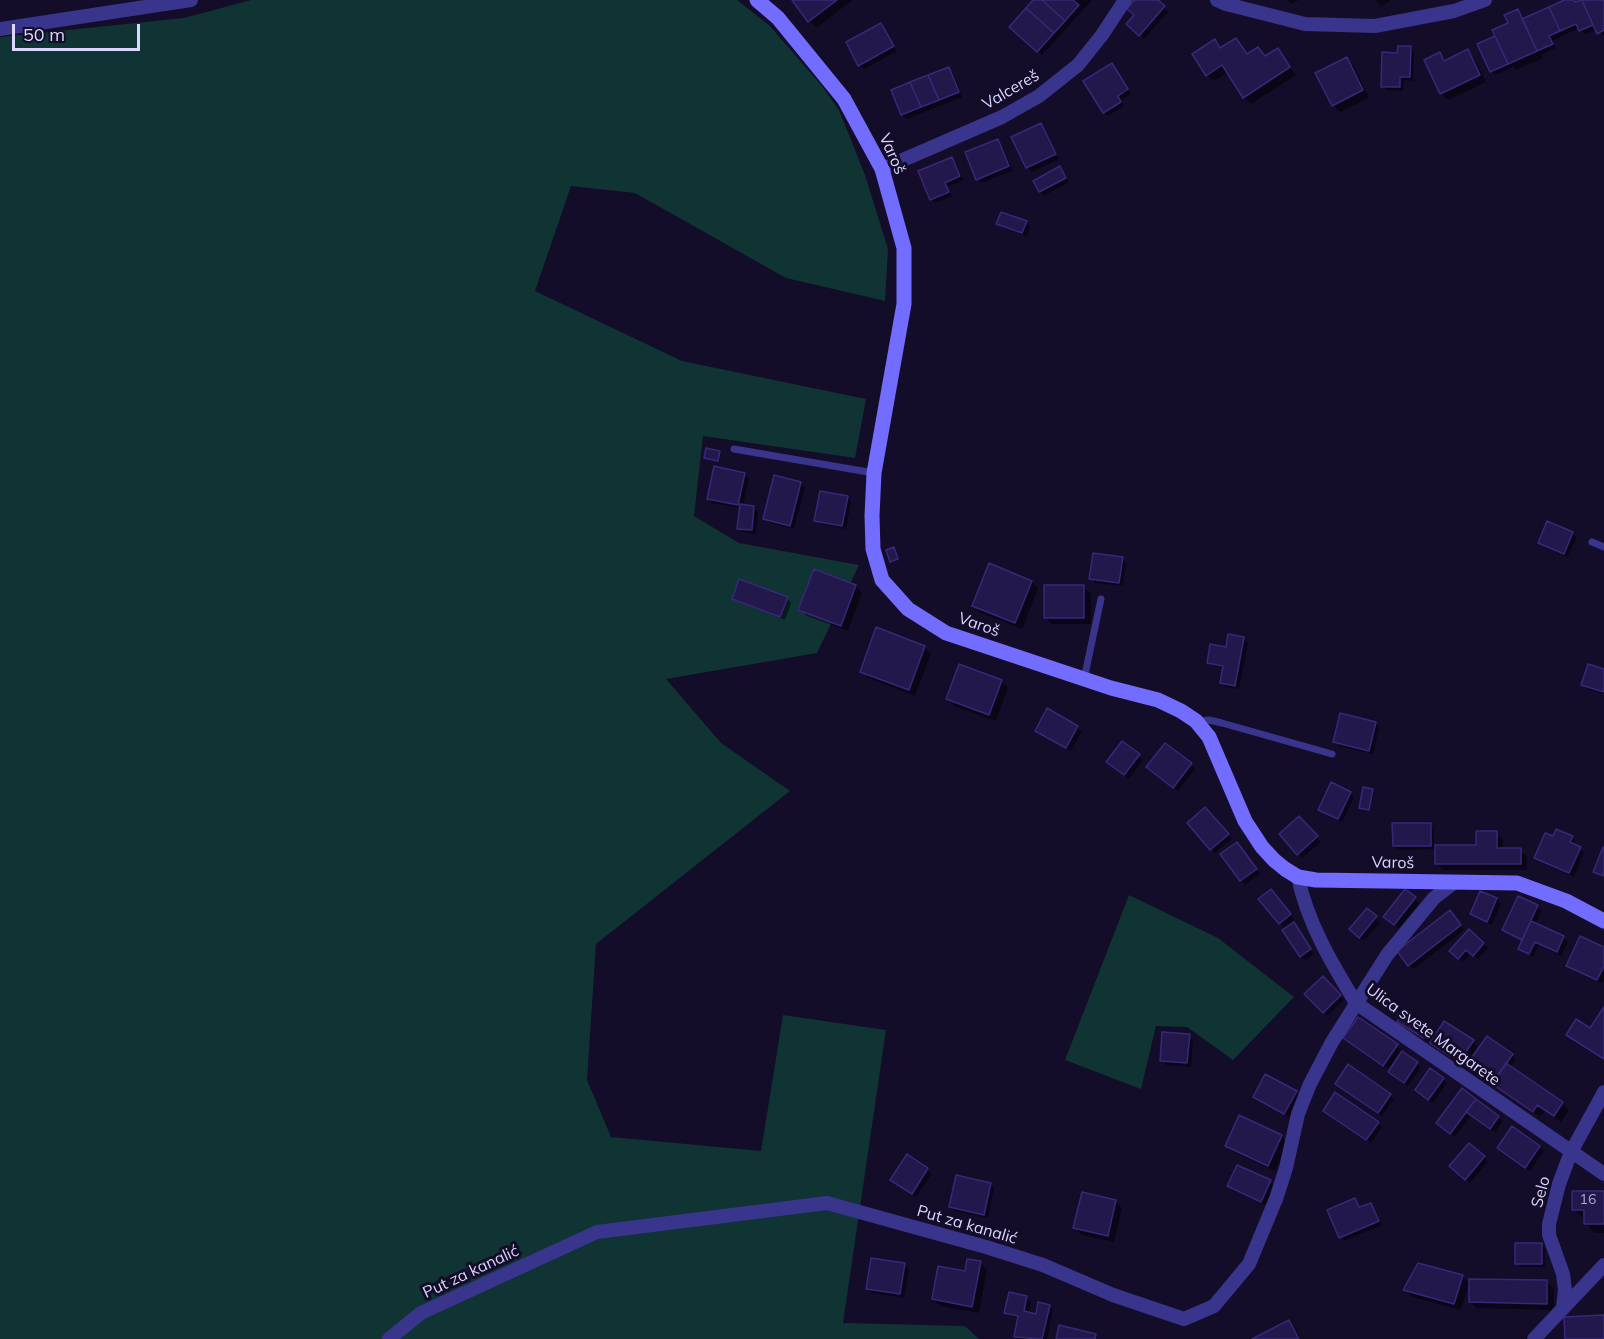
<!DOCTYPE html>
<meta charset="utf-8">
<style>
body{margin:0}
#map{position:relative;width:1604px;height:1339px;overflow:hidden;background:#130d29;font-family:Mulish,sans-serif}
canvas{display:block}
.scale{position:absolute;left:12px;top:24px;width:128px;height:27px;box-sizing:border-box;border:3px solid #dbd5ff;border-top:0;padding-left:8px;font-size:18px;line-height:21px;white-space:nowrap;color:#dbd5ff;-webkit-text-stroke:4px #130d29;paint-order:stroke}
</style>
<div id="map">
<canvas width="1604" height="1339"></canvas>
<div class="scale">50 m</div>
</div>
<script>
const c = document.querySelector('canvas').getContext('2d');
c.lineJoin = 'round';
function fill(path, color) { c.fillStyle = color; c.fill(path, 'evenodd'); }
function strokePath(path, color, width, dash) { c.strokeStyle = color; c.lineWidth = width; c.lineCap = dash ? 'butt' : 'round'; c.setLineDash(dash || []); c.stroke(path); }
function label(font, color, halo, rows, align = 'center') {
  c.font = font + ' Mulish,sans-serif'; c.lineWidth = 6; c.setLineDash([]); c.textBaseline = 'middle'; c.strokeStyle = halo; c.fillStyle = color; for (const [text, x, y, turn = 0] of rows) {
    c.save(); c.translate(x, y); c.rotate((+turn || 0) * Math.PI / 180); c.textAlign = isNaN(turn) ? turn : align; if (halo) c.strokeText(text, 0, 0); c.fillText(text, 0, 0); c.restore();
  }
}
fill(new Path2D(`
 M251,0h486l33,26 52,60 17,24 26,65 23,74 -3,52 -99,-23 -151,-85 -64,-7 -36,105 147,70 184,38 -11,59 -152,-22 -9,80 45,27 120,22 -42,88 -151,26 55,64 69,48 -194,153 -9,136 24,57 150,14 22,-136 103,15 -43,293 122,3 14,13h-979v-1302l184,-19z
 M1129,895l89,43 76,59 -61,63 -46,-33 -31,-1 -15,63 -76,-29z`), '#103333');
fill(new Path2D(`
 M794,0h59l-37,28z
 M1036,0h56l-50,55 -31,-28z
 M1136,0h20l12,12 -24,27 -12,-11z
 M1287,0h12l-8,4z
 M1375,0h16l-9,7z
 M1568,0h6l3,3 6,-3h21v36l-7,-7 -12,6 -6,-7 -27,13 4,7 -15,7 2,3 -27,12 -3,-3 -17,8 -5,-4 4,-33 15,-15 8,-12 7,8z
 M881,25l16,26 -33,18 -5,-4z
 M1236,40l12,15 10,-6 8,8 11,-7 19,25 -45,29 -7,-7 -16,-25 -14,9 -7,-6 7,-34 8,8z
 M1410,48l4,4 -1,29 -9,-1 -1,11 -16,-1 -5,-4 17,-32z
 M1468,51l6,7 12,24 -38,18 -7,-7 -1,-39 7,7z
 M1347,59l7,7 15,32 -29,14 -7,-7z
 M1112,65l19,29 -10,6 3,6 -16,10 -4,-4z
 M948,69l5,4 9,24 -55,22 -5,-4 -9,-24z
 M1041,125l4,4 14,30 -27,13 -5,-5z
 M998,141l4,4 11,26 -32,12 -4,-4z
 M952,159l4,4 8,17 -16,7 4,9 -16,7 -5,-4z
 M1060,168l9,14 -25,14 -4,-5z
 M1026,222l4,4 -3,10 -25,-8 -4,-4z
 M719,453l2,1 -2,8 -13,-4z
 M745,474l4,4 -6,28 11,1 4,5 -2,22 -13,-2 -4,-4 2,-20 -29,-5 -4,-5z
 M800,483l5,4 -11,42 -25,-6 -4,-5z
 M847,498l4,4 -5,27 -26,-5 -4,-4z
 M1572,533l5,4 -9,20 -24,-10 -4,-4z
 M1122,558l4,5 -3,23 -28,-3 -4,-5z
 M990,565l42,17 6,7 -16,40 -41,-16 -7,-7z
 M856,586l6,7 -14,38 -41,-15 -7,-7z
 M1084,587l7,7v30h-39l-7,-7z
 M734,598h53l4,5 -6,17 -47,-18z
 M1243,638l5,5 -9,46 -13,-2 -5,-4 3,-15 -11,-2 -5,-4z
 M924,647l7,7 -16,42 -47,-18 -6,-7z
 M960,666l42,15 6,7 -12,33 -42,-15 -6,-7z
 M1604,671v23l-17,-5 -4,-5z
 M1048,710l34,21 -11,20 -34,-20z
 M1375,723l4,5 -6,26 -34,-8 -4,-4z
 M1122,743l21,17 -14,19 -17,-13z
 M1191,764l4,5 -17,22 -26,-20z
 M1372,791l2,1 -4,19 -8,-2 -1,-2z
 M1350,793l4,4 -12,25 -18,-8 -5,-5z
 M1210,813l22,26 -17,14 -4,-4z
 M1299,818l22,24 -19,16 -21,-24z
 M1430,825l4,4v18h44l18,-14 7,7v10h17l7,7v13h-84l-7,-6v-15l-38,1 -4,-4z
 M1554,838h18l4,4 -2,4 10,6 -10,25 -34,-15 -4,-4z
 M1237,843l23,31 -15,11 -23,-31z
 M1405,891l14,12 -20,25 -10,-7z
 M1481,893l16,6 4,5 -9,21 -16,-7 -4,-4z
 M1275,895l19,24 -10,8 -4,-4z
 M1518,898l19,9 5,4 -7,14 28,13 5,4 -7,14 -22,-11 -6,12 -13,-8 3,-8 -15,-7 -5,-4z
 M1367,910l13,12 -16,19 -9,-8z
 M1452,915l12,15 -50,39 -5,-4z
 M1294,924l20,30 -9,6 -4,-4z
 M1469,931l19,17 -10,11 -7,-6 -8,9 -12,-11z
 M1604,948v31l-2,4 -30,-13 -4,-4z
 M1323,978l21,22 -16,16 -22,-22z
 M1604,1009v51l-30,-18 -7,-7 24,-5z
 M1358,1019l43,31 -13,19 -43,-31z
 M1404,1026l26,2 4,4 -6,9z
 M1189,1036l4,4 -2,27 -25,-2 -4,-5z
 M1473,1042l4,4 -13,19 -28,-18z
 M1512,1055l4,4 -6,9 52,35 7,7 -8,12 -16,-11 -5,6 -68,-47z
 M1417,1063l4,4 -13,19 -18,-14z
 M1443,1079l4,4 -14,20 -12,-9z
 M1341,1088l49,7 4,4 -12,17z
 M1462,1090l41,31 -8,11 -24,-17 -16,22 -13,-10z
 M1296,1092l4,4 -11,21 -34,-20z
 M1329,1115l49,8 4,4 -11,16z
 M1512,1128l32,23 -14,20 -27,-19z
 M1281,1136l7,7 -13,28 -42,-19 -6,-7z
 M908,1156l24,18 -16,23 -20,-13z
 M1484,1157l4,5 -18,21 -15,-12z
 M1270,1181l4,5 -9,19 -32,-15 -5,-4z
 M990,1184l4,4 -6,30 -33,-7 -4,-4z
 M1604,1192v41h-9l-9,-9v-6h-3l-10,-9z
 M1355,1200l6,8 9,-4 5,5 7,16 -38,16 -4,-4z
 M1115,1201l7,7 -8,34 -32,-7 -7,-7z
 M1541,1244l4,4v19h-24l-4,-4z
 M980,1263l7,6 -8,44 -39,-7 -7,-7z
 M904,1264l5,5 -5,29 -32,-5 -4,-4z
 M1462,1277l7,6 -8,27 -49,-13 -7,-7z
 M1547,1282l7,7 -1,21 -76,-2 -7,-6z
 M1026,1298l5,4 -3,12 9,1 12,-9 4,4 -6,29h-29l-3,-3 4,-18 -9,-2 -4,-4z
 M1289,1322l7,7 5,10h-46z`), '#0007');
const building = new Path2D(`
 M792,0h45l-29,22z
 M1033,0h9l23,21 -11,12 -28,-25z
 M1042,0h31l6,5 -14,16z
 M1134,0h24l7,6 -26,30 -13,-12 8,-9 -7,-6z
 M1564,0h10l1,2 7,-2 11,25 -14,6 -3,-7 -16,7 -11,-24z
 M1582,0h22v30l-7,4z
 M1549,7l11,24 -11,5 4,8 -16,7 -15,-32z
 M1026,8l28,25 -17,19 -28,-25z
 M1518,9l19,42 -29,13 -16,-34 16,-7 -4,-8z
 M881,23l13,23 -36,20 -12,-24z
 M1495,36l13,28 -18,8 -13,-28z
 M1236,38l11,16 11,-7 7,9 13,-8 12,19 -47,31 -21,-33 -16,11 -14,-22 23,-15 5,9z
 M1398,46h13l-1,31h-10v10h-19l1,-35 15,1z
 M1468,49l12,26 -40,19 -16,-34 16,-8 4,9z
 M1347,57l16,33 -31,16 -17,-33z
 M1112,63l16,26 -10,7 3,6 -18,11 -20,-32z
 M949,67l10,25 -20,8 -11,-25z
 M928,75l11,25 -18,7 -11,-25z
 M910,82l11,25 -20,8 -10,-25z
 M1041,123l15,31 -30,14 -15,-31z
 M998,139l11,27 -33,14 -11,-28z
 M952,157l8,19 -15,7 4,9 -19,8 -12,-29z
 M1060,166l6,12 -27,14 -6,-11z
 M1001,212l26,9 -5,12 -26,-9z
 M706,448l14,3 -2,10 -14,-3z
 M714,466l31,7 -7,32 -31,-6z
 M774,475l27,7 -11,44 -27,-7z
 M820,491l28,5 -6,30 -28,-5z
 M740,504l14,2 -2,24 -15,-1z
 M1547,521l26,11 -9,22 -26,-11z
 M894,547l4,12 -8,3 -4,-12z
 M1093,553l30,4 -4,26 -30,-4z
 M989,563l43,18 -17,42 -43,-17z
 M814,569l42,16 -15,41 -43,-16z
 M739,579l49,18 -8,20 -48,-18z
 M1044,585h40v33h-40z
 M876,627l49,19 -16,44 -49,-18z
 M1228,634l16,3 -9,49 -15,-3 3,-17 -16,-3 3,-19 16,3z
 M959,664l43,16 -13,35 -43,-16z
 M1588,664l16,5v23l-23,-7z
 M1047,708l31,18 -12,22 -31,-17z
 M1340,713l36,9 -7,29 -36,-9z
 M1122,741l18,13 -16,21 -18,-13z
 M1165,743l27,20 -19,25 -27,-21z
 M1331,782l20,10 -13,27 -20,-9z
 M1363,787l10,2 -4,21 -10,-2z
 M1205,807l24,27 -19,16 -23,-27z
 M1299,816l19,20 -21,19 -18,-21z
 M1392,823h39v23h-38z
 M1556,829l17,7 -3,6 11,5 -12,26 -35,-15 11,-25 8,3z
 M1476,831h21v17h24v16h-86v-19h41z
 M1237,842l20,27 -17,12 -20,-27z
 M1603,847h1v29l-11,-4z
 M1271,889l20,25 -12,10 -21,-25z
 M1405,889l11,8 -22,28 -11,-8z
 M1480,891l17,7 -10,24 -17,-8z
 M1518,896l20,9 -16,35 -20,-10z
 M1367,908l10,8 -18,22 -10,-9z
 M1450,910l11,15 -53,41 -11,-15z
 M1531,921l33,15 -7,16 -22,-10 -6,12 -11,-5z
 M1294,922l17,27 -11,8 -18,-27z
 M1469,929l15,14 -11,13 -7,-6 -8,9 -9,-8z
 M1580,936l24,11v19l-7,14 -31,-14z
 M1323,976l18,19 -18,18 -19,-19z
 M1604,1007v52l-38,-24 10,-16 14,9z
 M1404,1011l27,16 -7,11 -27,-16z
 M1358,1017l40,27 -15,22 -40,-28z
 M1444,1021l30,19 -15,22 -29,-19z
 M1162,1032l28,2 -3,29 -27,-2z
 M1487,1036l26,18 -21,30 -26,-18z
 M1402,1051l16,11 -14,21 -16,-11z
 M1506,1063l57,39 -9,14 -17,-11 -4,7 -41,-28z
 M1348,1064l43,30 -13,19 -43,-29z
 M1430,1068l14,10 -16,22 -13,-10z
 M1265,1074l32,17 -13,23 -31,-17z
 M1462,1088l14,11 -26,35 -14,-11z
 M1335,1092l44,30 -13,18 -43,-29z
 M1476,1099l23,17 -9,13 -24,-17z
 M1239,1115l43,20 -14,31 -43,-20z
 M1512,1126l28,20 -15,22 -28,-20z
 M1469,1143l16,13 -20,24 -16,-14z
 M907,1154l21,14 -16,26 -22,-14z
 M1237,1165l34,15 -10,22 -34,-16z
 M956,1175l35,8 -7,32 -35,-8z
 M1572,1191h32v33h-20v-14h-12z
 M1082,1192l34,8 -8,36 -35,-8z
 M1355,1198l4,9 12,-4 8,18 -40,17 -12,-28z
 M1515,1243h27v21h-27z
 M871,1258l34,5 -5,31 -34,-5z
 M967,1259l14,2 -9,46 -40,-8 6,-33 27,5z
 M1418,1263l45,12 -9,29 -51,-14z
 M1469,1279l78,1v24l-78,-2z
 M1009,1292l18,4 -3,15 12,3 2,-12 12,3 -8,34 -28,-2 4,-21 -14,-3z
 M1604,1315v24h-39l-1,-22z
 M1289,1320l10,19h-47z
 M1059,1325l37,9 -1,5h-39z`);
fill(building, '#23184b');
strokePath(building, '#39277a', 1.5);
strokePath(new Path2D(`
 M734,449l140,24
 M1592,542l12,5
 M1084,679l17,-80
 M1199,721l10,-1 13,3 110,31`), '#39348c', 7);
strokePath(new Path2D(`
 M1217,0l9,4 79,20 70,2 79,-15 31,-11
 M0,29l191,-29
 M882,169l120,-52 37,-21 39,-31 24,-30 23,-35
 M1298,877c9,45 34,87 58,126l248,171
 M1563,1307l2,-17 -2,-16 -14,-39v-11l10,-40 12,-32 33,-60
 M389,1339l32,-26 176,-81 230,-29 159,44 57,18 70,30 71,24 30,-13 35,-42 27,-65 10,-31 12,-54 12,-30 22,-42 55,-87 47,-57 21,-16
 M1534,1339l70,-74`), '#39348c', 14);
strokePath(new Path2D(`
 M757,0l21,18 66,81 38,70 22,79v56l-30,169 -2,43 1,33 9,31 26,29 38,24 165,55 47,12 23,11 15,10 13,16 36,84 17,26 12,13 11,9 13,8 18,3 201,3 49,18 38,20`), '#726cff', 15);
label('14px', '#ada6d2', null, [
 ["16",1588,1200]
]);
label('16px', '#dbd5ff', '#130d29', [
 ["Valcereš",1011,90,-30],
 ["Varoš",892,154,66],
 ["Varoš",979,625,19],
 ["Varoš",1393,863,1],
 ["Ulica svete Margarete",1433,1035,36],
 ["Selo",1541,1192,-75],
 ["Put za kanalić",967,1225,16],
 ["Put za kanalić",471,1272,-25]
]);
</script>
